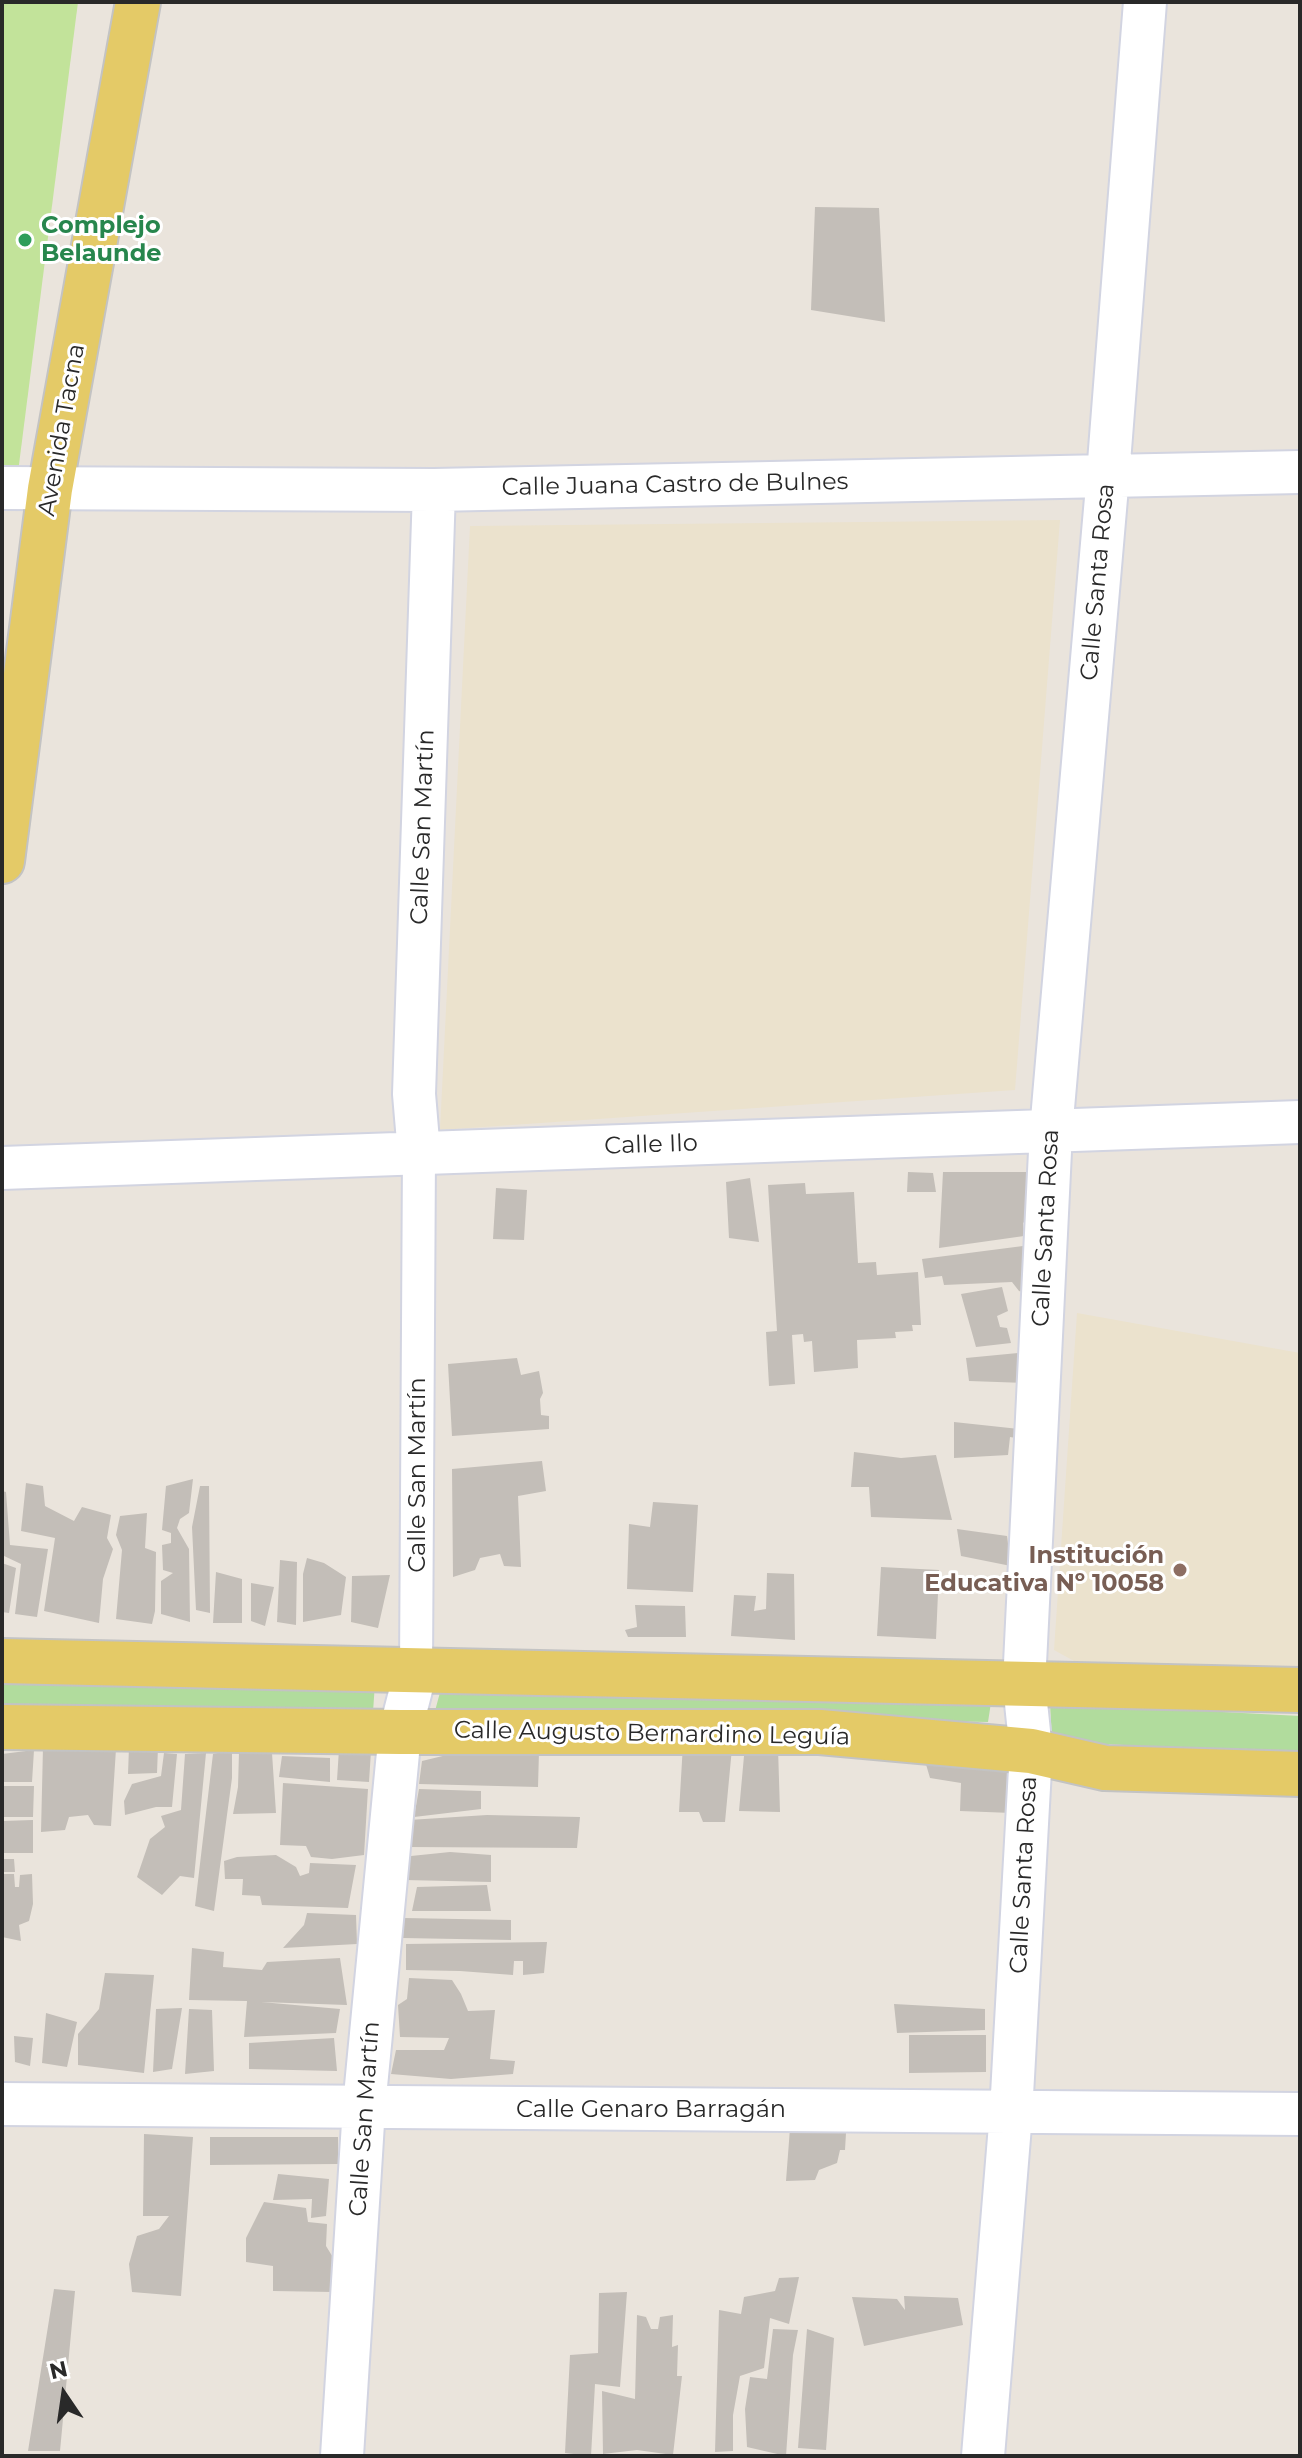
<!DOCTYPE html>
<meta charset="utf-8">
<style>
body{margin:0}
#map{position:relative;width:1302px;height:2458px;overflow:hidden;background:#eae4dc;font-family:Montserrat,sans-serif}
canvas{display:block}
.frame{position:absolute;inset:0;border:4px solid #292929;pointer-events:none}
.north{position:absolute;left:24px;top:2354px;width:80px;height:80px;-webkit-text-stroke:6px #fff;paint-order:stroke;rotate:347deg;font-size:22px;font-weight:700;line-height:32px;text-align:center;color:#292929}
.north::after{content:'';display:block;margin:auto;width:28px;height:36px;background:#292929;clip-path:polygon(50% 0,100% 100%,50% 72%,0 100%)}
</style>
<div id="map">
<canvas width="1302" height="2458"></canvas>
<div class="frame"></div>
<div class="north">N</div>
</div>
<script>
const c = document.querySelector('canvas').getContext('2d');
c.lineJoin = 'round';
function fill(path, color) { c.fillStyle = color; c.fill(path, 'evenodd'); }
function strokePath(path, color, width, dash) { c.strokeStyle = color; c.lineWidth = width; c.lineCap = dash ? 'butt' : 'round'; c.setLineDash(dash || []); c.stroke(path); }
function label(font, color, halo, rows, align = 'center') {
  c.font = font + ' Montserrat,sans-serif'; c.lineWidth = 6; c.setLineDash([]); c.textBaseline = 'middle'; c.strokeStyle = halo; c.fillStyle = color; for (const [text, x, y, turn = 0] of rows) {
    c.save(); c.translate(x, y); c.rotate((+turn || 0) * Math.PI / 180); c.textAlign = isNaN(turn) ? turn : align; if (halo) c.strokeText(text, 0, 0); c.fillText(text, 0, 0); c.restore();
  }
}
fill(new Path2D(`
 M1060,520l-45,570 -575,40 30,-604z
 M1077,1313l223,40v315l-226,-7 -20,-11z`), '#ebe2cd');
fill(new Path2D(`
 M2,1675l373,8 -2,29 -371,-8z
 M442,1685l550,11 -4,26 -553,-11z
 M1050,1703l250,13v39l-248,-14z`), '#b1dc9d');
fill(new Path2D(`
 M2,2h76l-61,478 -15,-1z`), '#c2e39a');
fill(new Path2D(`
 M815,207l64,1 6,114 -74,-12z
 M908,1172l25,1 3,19h-29z
 M943,1172h89l-2,45 -7,6 1,13 -85,12z
 M750,1178l9,64 -30,-4 -3,-56z
 M805,1183l1,11 48,-2 4,71 18,-1 1,13 41,-3 3,53h-9l1,6 -18,1 1,6 -39,2 1,28 -44,4 -2,-31 -8,1 -1,-8 -11,1 3,49 -26,2 -3,-54 11,-1 -9,-146z
 M496,1188l31,2 -3,50 -31,-1z
 M1023,1246l10,49 -14,-4 -7,-9 -68,3 -2,-9 -17,2 -3,-19z
 M1002,1287l6,24 -11,5 3,11 7,1 4,15 -35,4 -15,-53z
 M1018,1353l8,30 -57,-2 -3,-23z
 M517,1358l4,17 18,-4 4,22 -3,6 1,16 8,1v13l-97,7 -4,-72z
 M954,1422l65,7 3,10 -12,-2 -2,18 -54,3z
 M854,1452l47,6 35,-3 16,65 -81,-3 -2,-30h-18z
 M542,1461l4,30 -28,5 3,71 -17,-1 -4,-12 -20,4 -5,12 -22,7 -1,-108z
 M193,1479l-4,34 -9,6 -3,9 12,21 1,73 -29,-8v-33l12,-8 -10,-3 -1,-25 9,-2v-10l-9,-3 4,-44z
 M26,1483l17,3 2,20 29,15 8,-14 29,8 -4,23 6,11 -10,30 -4,44 -55,-12 11,-73 -34,-7z
 M200,1486h9l1,127 -14,-3 -4,-83z
 M2,1491l4,1 4,53 38,4 -11,68 -22,-3 6,-50 -19,-9z
 M653,1502l45,3 -5,87 -66,-3 2,-65 21,3z
 M147,1513l-2,35 11,4 -1,59 -3,13 -36,-5 6,-69 -6,-15 4,-19z
 M957,1529l50,7 4,30 -50,-10z
 M307,1558l17,5 22,14 -5,38 -38,7v-48z
 M280,1560l17,2 -1,63 -19,-3z
 M2,1563l14,5 -7,45 -7,-1z
 M881,1567l58,3 -3,69 -59,-3z
 M216,1572l26,7v44h-29z
 M767,1573l27,1 1,66 -64,-4 3,-41 22,1 -2,15 12,-2z
 M390,1575l-12,53 -27,-6 1,-46z
 M251,1583l23,4 -9,39 -14,-5z
 M635,1605l50,1 1,31h-58l-3,-7 12,-3z
 M683,1744l49,4 -7,74h-22l-4,-10h-20z
 M745,1745l33,3 2,64 -41,-1z
 M484,1746l55,5 -1,36 -119,-3 3,-23z
 M43,1747l73,2 -5,77 -17,-1 -6,-10 -19,2 -4,13 -24,2z
 M129,1747h29l-1,26 -29,1z
 M339,1749l32,2 -2,31 -32,-2z
 M34,1750l-2,32h-30v-28z
 M232,1750v28l-18,133 -19,-5 18,-152z
 M239,1752l33,1 4,60 -43,1 5,-27z
 M164,1753l13,1 -5,53h-16l-31,8 -1,-14 8,-17 29,-8z
 M206,1753l-12,125 -14,-2 -18,19 -25,-18 13,-38 15,-12 -4,-11 20,-6 4,-56z
 M1011,1753l1,60 -52,-2 1,-28 -31,-5 -5,-17z
 M282,1756l48,2v24l-51,-5z
 M283,1783l85,6 -4,66 -32,4 -21,-2 -5,-11 -26,-1z
 M2,1786h32l-1,31h-31z
 M419,1789l62,2v18l-67,8z
 M487,1815l93,2 -3,31 -169,-1 1,-27z
 M33,1820v33h-31v-32z
 M450,1852l41,3v27l-86,-2 6,-24z
 M276,1855l20,12 4,9 9,-3 1,-10 46,2 -8,43 -86,-3 -2,-9 -18,-1 1,-16h-18l-1,-18 13,-4z
 M2,1859h12l1,13h-13z
 M2,1874h12l1,13h4l1,-12 12,-1 1,30 -4,17 -10,4 2,16 -19,-4z
 M487,1885l4,26h-79l5,-24z
 M307,1913l49,2 1,29 -74,4 21,-23z
 M404,1918l107,2v20l-108,-2z
 M547,1942l-3,31 -21,2v-14h-9l-1,14 -53,-4 -54,-1v-26z
 M192,1948l32,4 -1,15 39,3 5,-8 73,-4 7,47 -86,-3 79,7 -4,24 -92,4 3,-36 -58,-1z
 M105,1973l49,2 -10,98 -66,-8v-31l21,-25z
 M409,1978l43,2 9,14 7,17 27,-1 -5,49 25,2 -2,13 -62,5 -60,-5 5,-24h48l5,-12 -49,-1 -2,-32 9,-6z
 M894,2004l91,5v21l-88,3z
 M182,2008l-10,61 -19,3 3,-63z
 M189,2009l23,1 2,61 -29,3z
 M46,2013l31,9 -10,45 -25,-4z
 M909,2035h77v37l-77,1z
 M14,2036l19,2 -3,28 -15,-4z
 M334,2038l3,33 -88,-2v-26z
 M790,2128l56,5 -1,17h-5l-3,13 -18,7 -4,10 -29,1z
 M144,2134l49,3 -12,159 -49,-4 -3,-28 8,-28 22,-7 10,-13h-26z
 M210,2137h128v27l-128,1z
 M278,2174l51,5 -3,37 -15,2 1,-19 -39,1z
 M264,2202l42,6 2,14 19,2 -1,22 8,13 -1,33 -60,-1v-25l-27,-4v-24z
 M799,2277l-10,47 -19,-6 -6,50 -24,8 -7,39v36l-18,1 4,-142 22,4 3,-17 31,-6 4,-13z
 M54,2289l21,2 -15,160h-32z
 M627,2292l-7,95 -25,-3 -4,72 -26,-3 5,-98 28,-2 1,-60z
 M904,2296l54,2 5,27 -99,21 -12,-49 45,2 8,11z
 M637,2315l9,2 5,12h7l2,-12 13,-2 -1,32 6,-2 -1,31h5l-9,79 -36,-5 -34,4 -1,-63 33,8z
 M773,2329l25,1 -5,25 -7,101 -39,-9 -2,-38 5,-32 17,2z
 M807,2329l27,9 -8,112 -28,-2z`), '#c3beb8');
const pedestrian = new Path2D(`
 M416,1670l3,-517`);
const minor = new Path2D(`
 M2,488l432,2 866,-18
 M419,1153l-5,-59 20,-604
 M2,1168l1298,-46
 M2,2104l1298,10
 M342,2456l22,-349 36,-375 16,-62
 M983,2456l28,-343 20,-362 -7,-67 27,-553 57,-656 37,-473`);
const primary = new Path2D(`
 M2,861l48,-372 88,-487
 M2,1661l1298,29
 M2,1727l398,5h420l211,19 74,17 195,6`);
strokePath(pedestrian, '#d2d4e1', 36);
strokePath(minor, '#d2d4e1', 46);
strokePath(primary, '#c3c3c3', 48);
strokePath(pedestrian, '#fff', 32);
strokePath(minor, '#fff', 42);
strokePath(primary, '#e4ca67', 44);
for (const [x, y, r, color] of [
 [25,240,8,"#2e9e5b"],
 [1180,1570,8,"#8d6e63"]
]) { const dot = new Path2D(); dot.arc(x, y, r, 0, 2 * Math.PI); c.fillStyle = color; c.fill(dot); strokePath(dot, '#fff', 3); }
label('bold 24px', '#27864d', '#fff', [
 ["Complejo",41,226],
 ["Belaunde",41,254]
], 'left');
label('24px', '#292929', '#fff', [
 ["Avenida Tacna",62,430,-80],
 ["Calle Juana Castro de Bulnes",675,485,-1],
 ["Calle Santa Rosa",1098,582,-85],
 ["Calle San Martín",423,827,-88],
 ["Calle Ilo",651,1145,-2],
 ["Calle Santa Rosa",1046,1228,-87],
 ["Calle San Martín",418,1475,-90],
 ["Calle Augusto Bernardino Leguía",652,1734,1],
 ["Calle Santa Rosa",1024,1875,-87],
 ["Calle Genaro Barragán",651,2110],
 ["Calle San Martín",365,2119,-86]
]);
label('bold 24px', '#785e54', '#fff', [
 ["Institución",1164,1556],
 ["Educativa Nº 10058",1164,1584]
], 'right');
</script>
